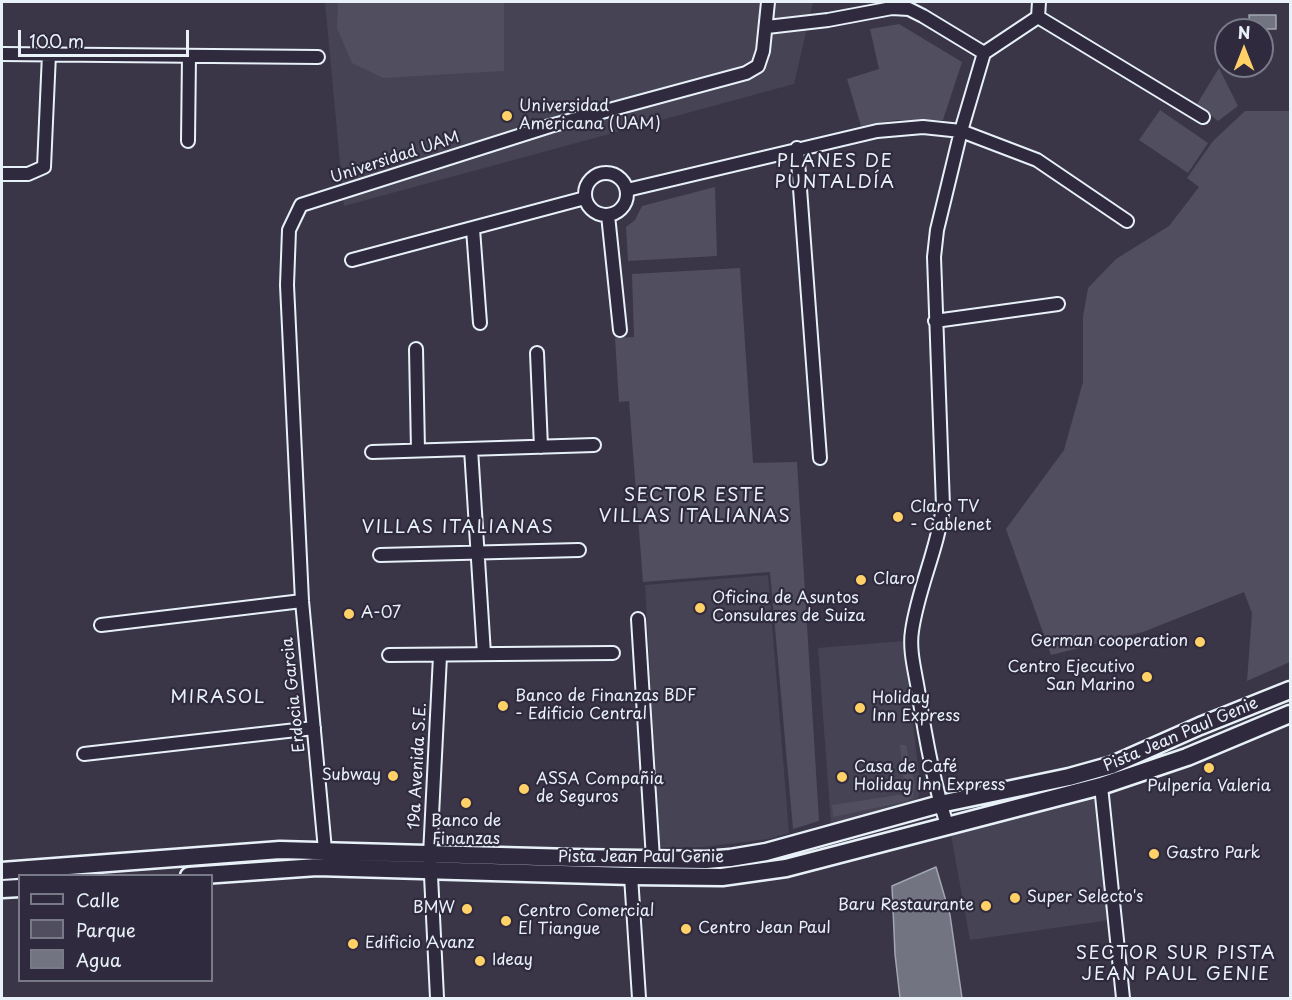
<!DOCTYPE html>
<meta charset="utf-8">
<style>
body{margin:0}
#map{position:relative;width:1292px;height:1000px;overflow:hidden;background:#3a3648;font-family:"Playpen Sans",sans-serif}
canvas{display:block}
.frame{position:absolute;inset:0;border:3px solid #e8f1f8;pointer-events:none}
.legend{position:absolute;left:18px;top:874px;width:195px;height:108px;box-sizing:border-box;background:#2f2a3d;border:2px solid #797a88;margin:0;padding:8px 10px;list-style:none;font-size:18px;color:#e8f1f8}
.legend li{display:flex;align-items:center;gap:12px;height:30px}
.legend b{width:30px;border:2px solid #797a88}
.north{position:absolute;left:1214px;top:18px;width:60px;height:60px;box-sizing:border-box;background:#2f2a3d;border:2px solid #797a88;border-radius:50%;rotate:0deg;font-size:16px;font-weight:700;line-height:24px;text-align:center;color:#e8f1f8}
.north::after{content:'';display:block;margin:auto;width:21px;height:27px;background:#ffd166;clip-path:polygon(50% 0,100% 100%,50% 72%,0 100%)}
.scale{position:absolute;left:18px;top:30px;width:171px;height:27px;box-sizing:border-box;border:3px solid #e8f1f8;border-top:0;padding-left:8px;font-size:18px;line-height:21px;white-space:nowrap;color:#e8f1f8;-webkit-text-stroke:4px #2f2a3d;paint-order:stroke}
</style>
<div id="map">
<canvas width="1292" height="1000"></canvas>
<div class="frame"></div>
<ul class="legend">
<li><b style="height:8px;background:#2f2a3d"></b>Calle</li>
<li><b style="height:16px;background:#504e5f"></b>Parque</li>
<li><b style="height:16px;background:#737482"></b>Agua</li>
</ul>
<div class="north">N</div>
<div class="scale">100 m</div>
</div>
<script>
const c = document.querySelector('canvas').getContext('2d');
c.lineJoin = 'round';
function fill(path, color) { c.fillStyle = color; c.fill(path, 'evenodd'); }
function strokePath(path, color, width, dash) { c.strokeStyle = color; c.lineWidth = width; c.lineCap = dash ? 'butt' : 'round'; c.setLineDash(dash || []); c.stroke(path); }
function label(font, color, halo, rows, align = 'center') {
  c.font = font + ' "Playpen Sans",sans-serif'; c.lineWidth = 4.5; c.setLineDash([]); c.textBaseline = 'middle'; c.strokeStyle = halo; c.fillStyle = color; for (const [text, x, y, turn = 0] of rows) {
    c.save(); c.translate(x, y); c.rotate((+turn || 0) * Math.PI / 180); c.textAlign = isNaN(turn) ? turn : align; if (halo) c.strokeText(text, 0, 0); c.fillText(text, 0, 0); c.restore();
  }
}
fill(new Path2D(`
 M325,2h488l-19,82 -450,122z
 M768,575l21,258 -21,6 -64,8h-44l-15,-262z
 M903,641l17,143 -1,13 -8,6 -80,21 -13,-176z
 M1099,787l11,133 -140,20 -21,-116z`), '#464354');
fill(new Path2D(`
 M338,2h166v69l-121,7 -31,-15 -15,-35z
 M899,24l63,38 -19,58h-47l-35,6 -14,-47 32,-10 -9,-40z
 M1219,68l19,38 -20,15 -21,-17z
 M1160,110l48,33 -20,30 -49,-33z
 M1245,111h45v551l-43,19 5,-68 -8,-21 -101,40 -92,23 -45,-126 58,-79 19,-68v-65l5,-29 28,-29 53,-33 30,-39 -12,-9 26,-37z
 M715,187l2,69 -89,5 -2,-34 9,-7 7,-14z
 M740,268l13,195 44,-1 22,359 -26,8 -23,-257 -127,10 -14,-181 -10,1 -4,-64 19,-1 -2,-63z
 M900,745h6l9,40 -2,12 -5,4 -75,16 -1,-12 73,-11z`), '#504e5f');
const water = new Path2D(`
 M1249,15h27v14h-26z
 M936,867l14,48 12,83h-62l-5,-44 -3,-68z`);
fill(water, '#737482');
strokePath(water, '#a2a6b1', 1.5);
const minor = new Path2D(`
 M1038,17l165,100
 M767,27l61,-7 64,-12 17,1 14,7 61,37
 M2,54l316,3
 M188,141l1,-85
 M797,148l23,310
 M585 194a21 21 0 1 1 42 0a21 21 0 1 1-42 0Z
 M2,174h26l16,-7 5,-113
 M627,190l250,-59 46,-4 38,4 76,29 90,61
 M608,215l12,115
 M473,229l7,94
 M352,260l233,-62
 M935,321l123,-17
 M416,349l2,101
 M537,353l4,94
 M471,449l13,205
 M372,452l222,-7
 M380,555l199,-5
 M638,619l15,240
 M101,625l201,-24
 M389,655l224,-2
 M84,754l230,-26
 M1101,786l22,212
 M947,825c-14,-44 -22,-89 -29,-135 -3,-19 -9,-40 -6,-59 6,-43 26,-82 31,-125l-9,-249 3,-27 24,-99 23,-78 54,-36 1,-15
 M325,850l-23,-249 -15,-316 2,-55 12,-25 249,-79 196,-53 12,-7 5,-15 5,-49
 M631,876l8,122
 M437,998l-7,-143 10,-199`);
const secondary = new Path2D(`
 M2,871l278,-21 293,8 133,2 24,-2 36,-6 174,-48 129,-27 43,-12 88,-39 90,-36
 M189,876l128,-9 314,9 91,1 64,-9 315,-82 86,-29 103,-43
 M2,889l18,-1`);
strokePath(minor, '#e8f1f8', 16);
strokePath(secondary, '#e8f1f8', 21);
strokePath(minor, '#2f2a3d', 12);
strokePath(secondary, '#2f2a3d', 16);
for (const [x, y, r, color] of [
 [507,116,6,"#ffd166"],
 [898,517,6,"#ffd166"],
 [861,580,6,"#ffd166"],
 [700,608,6,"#ffd166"],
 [349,614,6,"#ffd166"],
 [1200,642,6,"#ffd166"],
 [1147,677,6,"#ffd166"],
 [503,706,6,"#ffd166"],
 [860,708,6,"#ffd166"],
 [1209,768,6,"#ffd166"],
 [393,776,6,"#ffd166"],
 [842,777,6,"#ffd166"],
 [524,789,6,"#ffd166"],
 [466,803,6,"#ffd166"],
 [1154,854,6,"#ffd166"],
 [1015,898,6,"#ffd166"],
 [986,906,6,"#ffd166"],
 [467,909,6,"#ffd166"],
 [506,921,6,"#ffd166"],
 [686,929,6,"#ffd166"],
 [353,944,6,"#ffd166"],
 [480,961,6,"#ffd166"]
]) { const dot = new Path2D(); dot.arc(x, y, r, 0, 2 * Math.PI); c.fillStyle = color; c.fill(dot); strokePath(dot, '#2f2a3d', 2); }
label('16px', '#e8f1f8', '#2f2a3d', [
 ["Universidad",519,107],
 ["Americana (UAM)",519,125],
 ["Claro TV",910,508],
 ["- Cablenet",910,526],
 ["Claro",873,580],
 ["Oficina de Asuntos",712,599],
 ["Consulares de Suiza",712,617],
 ["A-07",361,614],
 ["German cooperation",1188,642,"right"],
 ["Centro Ejecutivo",1135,668,"right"],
 ["San Marino",1135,686,"right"],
 ["Banco de Finanzas BDF",515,697],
 ["- Edificio Central",515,715],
 ["Holiday",872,699],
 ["Inn Express",872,717],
 ["Casa de Café",854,768],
 ["Holiday Inn Express",854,786],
 ["Subway",381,776,"right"],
 ["ASSA Compañia",536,780],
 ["de Seguros",536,798],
 ["Pulpería Valeria",1209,787,"center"],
 ["Banco de",466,822,"center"],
 ["Finanzas",466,840,"center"],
 ["Gastro Park",1166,854],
 ["Super Selecto's",1027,898],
 ["Baru Restaurante",974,906,"right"],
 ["BMW",455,909,"right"],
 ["Centro Comercial",518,912],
 ["El Tiangue",518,930],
 ["Centro Jean Paul",698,929],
 ["Edificio Avanz",365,944],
 ["Ideay",492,961]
], 'left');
label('16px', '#e8f1f8', '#2f2a3d', [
 ["Universidad UAM",395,158,-18],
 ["Erdocia Garcia",294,695,-96],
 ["Pista Jean Paul Genie",1181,735,-23],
 ["19a Avenida S.E.",418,766,-87],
 ["Pista Jean Paul Genie",641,858]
]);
c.letterSpacing = '1.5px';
label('18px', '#e8f1f8', '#2f2a3d', [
 ["PLANES DE",835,162],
 ["PUNTALDÍA",835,183],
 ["SECTOR ESTE",695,496],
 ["VILLAS ITALIANAS",695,517],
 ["VILLAS ITALIANAS",458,528],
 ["MIRASOL",218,698],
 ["SECTOR SUR PISTA",1176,954],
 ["JEAN PAUL GENIE",1176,975]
]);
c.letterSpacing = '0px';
</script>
